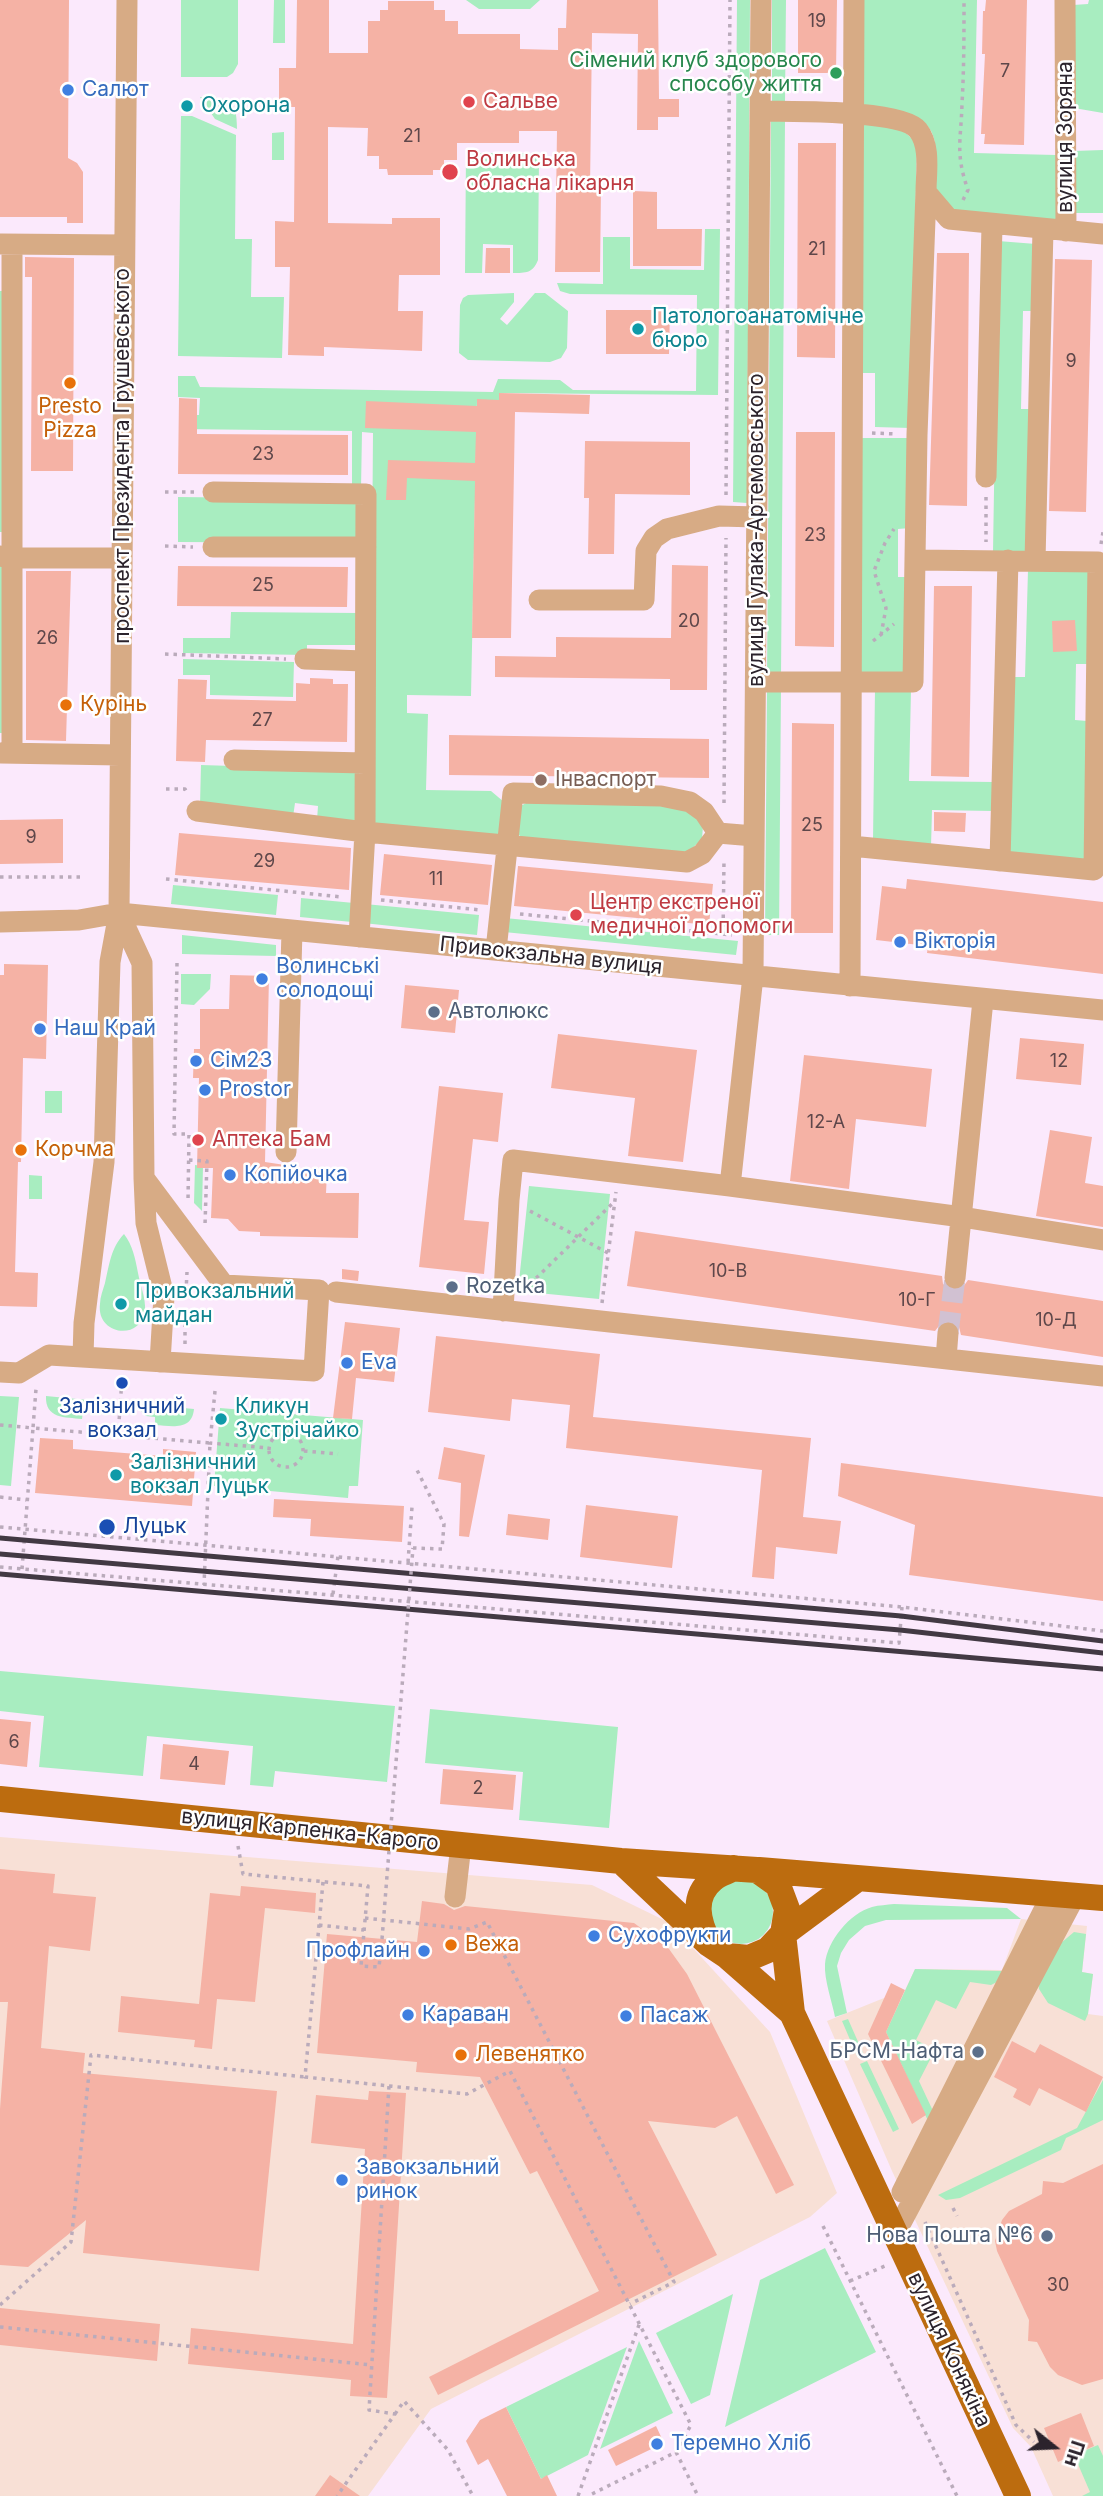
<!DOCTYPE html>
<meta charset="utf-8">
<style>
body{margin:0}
#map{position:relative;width:1103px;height:2496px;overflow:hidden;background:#fbe9fc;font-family:Inter,sans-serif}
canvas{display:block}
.north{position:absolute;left:1019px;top:2412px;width:70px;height:70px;-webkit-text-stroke:5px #fff;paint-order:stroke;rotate:108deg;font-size:19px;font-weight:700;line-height:28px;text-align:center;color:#2b232c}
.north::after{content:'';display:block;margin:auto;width:24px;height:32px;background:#2b232c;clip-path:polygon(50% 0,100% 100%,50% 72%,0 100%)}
</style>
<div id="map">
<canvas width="1103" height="2496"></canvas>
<div class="north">Пн</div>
</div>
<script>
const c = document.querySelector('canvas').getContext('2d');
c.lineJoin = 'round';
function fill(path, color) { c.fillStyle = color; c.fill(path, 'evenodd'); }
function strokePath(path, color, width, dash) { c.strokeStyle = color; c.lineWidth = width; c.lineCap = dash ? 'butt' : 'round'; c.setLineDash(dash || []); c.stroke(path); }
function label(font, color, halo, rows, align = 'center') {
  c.font = font + ' Inter,sans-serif'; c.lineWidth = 5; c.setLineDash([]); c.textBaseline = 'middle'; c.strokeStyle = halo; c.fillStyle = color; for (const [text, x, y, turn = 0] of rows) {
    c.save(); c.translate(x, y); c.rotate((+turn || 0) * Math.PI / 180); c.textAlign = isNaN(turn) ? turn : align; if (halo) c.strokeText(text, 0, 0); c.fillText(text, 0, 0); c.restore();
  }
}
fill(new Path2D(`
 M0,1837l592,48 78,38 100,109 67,161 -27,24 -379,192 -63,87h-368z
 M1021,1919l66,7 -5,46 11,2 -5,40 15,2v480h-50l-22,-49 -18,-19 -121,-257 -65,-150 57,-23 14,7 17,-36 87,1z`), '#f8e0d6');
fill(new Path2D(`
 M181,0h57v64l-5,9 -6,4h-46z
 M274,0h11v43h-12z
 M466,0h74l-10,9h-51z
 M737,0h13l-3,503 -14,-1z
 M772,0h14l-1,102h-13z
 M861,0h116l-3,153 82,2v65l-102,-10 -19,-21c0,-15 2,-32 0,-46 -5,-34 -47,-34 -74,-38z
 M1089,0h14v113l-29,-5 -1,-103 15,-1z
 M200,97c28,1 37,0 37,32l-22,-10z
 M181,116h11l44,19 -1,104h17l-1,58h33l-2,61 -104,-2z
 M771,120h14l-4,557h-14z
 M861,123c23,3 44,1 56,23l-7,282 -35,-1v-54h-15z
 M284,132v28h-12v-27z
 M1103,150v63h-29v-62z
 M466,153h58l15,6 -1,101c-5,13 -12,13 -25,13v-28l-30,-1 -1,29h-17z
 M705,229h15l-2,166 -219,-2v7h-22l-6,296 -64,-1v18l21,1 -2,76 65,1 13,11 -2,37 -132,-12 3,-394 -11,-1 -1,57h-9v-58l-173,-2v-14h20l1,-17 -22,-1v-21h17l5,11 293,5 5,-13 62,1 13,10 123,1 1,-96 -127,-1 -10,-3 -3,-8 46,1v-47h27v32l74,1z
 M998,241l38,3 -2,67h-11l-2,98h12l-3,143h-37z
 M0,291h4l-1,241h-3z
 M514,293v9l-14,17 7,6 28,-32h10l23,18 -1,37 -6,10 -11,4 -82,-2 -9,-7 1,-48 3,-7 5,-3z
 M860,438h51l-1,90 -12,1v48h12v99h-51z
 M178,497l183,2 -1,44 -182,-1z
 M0,565h4l-1,168h-3z
 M1028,570h62l-2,94h-12l-1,56 12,1 -2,140 -78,-8 3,-176h15z
 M231,612l128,1v32h-52v10l-124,-2v-15h47z
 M183,659l111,3 -1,35 -83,-2v-20h-27z
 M767,688h14l-2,247h-14z
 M875,689l36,1 -2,91 85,1 -1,29 -61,-1 -1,37 -58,-7z
 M201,765l158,5 -1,55 -41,-5 1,-14 -23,-3 -2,14 -93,-12z
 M526,803l161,3 16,20 -1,13 -18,17 -156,-15 -11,-7 2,-27z
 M173,885l105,10 -2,20 -105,-11z
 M301,898l53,5 -2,19 -52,-5z
 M365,904l114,11 -2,20 -114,-12z
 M505,918l233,23 -2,14 -232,-23z
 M182,935l94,10v11l-94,-2z
 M181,974h30l-1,15 -16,16 -13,-1z
 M45,1091h17v22h-17z
 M195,1165l8,1 -1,45 -8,-8z
 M29,1175l13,1v23h-13z
 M529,1186l81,8 -11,105 -81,-8z
 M124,1234c9,12 11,24 14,39 2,11 8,26 7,37 -4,32 -49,25 -45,-6 0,-7 3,-14 5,-21 4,-17 6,-36 19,-49z
 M0,1396l19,1 -8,89 -11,-1z
 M46,1396l52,5v7l-6,3h-9l-1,8c-17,-2 -37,0 -36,-23z
 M142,1404l52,5c-2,22 -22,17 -39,16v-8l-9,-1 -5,-5z
 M220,1408l143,12 -5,66h-9l-1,12 -134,-12z
 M0,1671l395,35 -8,76 -112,-11 -2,16 -23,-2 3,-39 -106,-10 -4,40 -104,-9 5,-51 -44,-5z
 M430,1709l188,18 -9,101 -90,-8 4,-48 -98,-9z
 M709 1912a32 32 0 1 1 64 0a32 32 0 1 1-64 0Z
 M894,1904l113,4 14,11 -135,1 -21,6 -16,14 -8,13 -4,13 10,47 -12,4c-3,-16 -11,-37 -10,-53 2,-23 25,-51 47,-57 7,-2 15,-2 22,-3z
 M1074,1932l12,2 -4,38 11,2 -5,40 -3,7 -37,-18 -9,-14 -1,-9 23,-37z
 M915,1969l87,2 -3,10 -8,4 -21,-3 -14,27 -20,-9 -20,40 19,10 -16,31 14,30 -3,14 -44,-93z
 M848,2019l15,34 -6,3 -15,-35z
 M867,2061l32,68 -6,3 -33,-68z
 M1103,2080v40l-37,18 -5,12 -101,48 -14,2 -8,-5 139,-67z
 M825,2248l51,104 -151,75 35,-147z
 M733,2294l-23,101 -19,9 -35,-71z
 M639,2341l34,72 -73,36z
 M627,2347l-39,108 -47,24 -35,-72z
 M1098,2445l5,11v40h-21l8,-4 -16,-37z`), '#a8edc0');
fill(new Path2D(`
 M0,0h69l-1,158 9,5 6,9v51h-16v-6h-67z
 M297,0h32v53h39v-32h12v-11h8v-9h46v9h11v11h13v13h62v15l38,1v-22h8l1,-28h91l1,99h20v18h-21v13h-21l1,-96 -46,-1 -2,155h11l-1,84h-45l2,-141h-38v12h-62v17h-13v10h-11v5h-45l-1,-6h-8v-13h-12l1,-28 -40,-1v96l64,1v-6h48v57h-41l-1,36h25l-1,40 -98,-4v9l-36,-1 2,-88h-15v-46l19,1 1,-115h-16v-39h17z
 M798,0h39l-1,73h-38z
 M986,0h41l-3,145 -40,-1 1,-10h-4l4,-80h-3l1,-43h2z
 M798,143h38l-1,215 -38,-1z
 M633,191l24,1v37h45l-1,37h-68z
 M486,248h24v25h-25z
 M937,253h32l-2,253 -38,-1z
 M25,257l49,1 -1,213h-42l1,-194h-7z
 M1055,259l37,1 -6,252 -37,-1z
 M606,310h64l-1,44h-63z
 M499,393l91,2 -1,19 -74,-2 -4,226h-39l3,-157 -68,-3 -1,22h-20l2,-40 87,3 1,-31 -111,-4 1,-27 111,5v-7l22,1z
 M179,398l18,1v35l151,1v40l-170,-1z
 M796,432h39l-1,215 -39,-1z
 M585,441l105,1v53l-75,-1 -1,60h-26l1,-56h-5z
 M672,565l36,1 -1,124h-37v-11l-175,-2v-21l61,1v-20l115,1z
 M178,566l170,1 -1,40 -170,-1z
 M26,571h45l-5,170 -40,-1z
 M934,586h38l-3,191 -38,-1z
 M1075,620l2,31 -24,1 -1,-31z
 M310,678l23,1v5h15l-1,58 -141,-2 -1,22 -29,-1 2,-82 29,1 -1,19 90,2v-18l14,1z
 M792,723l42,1 -1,209h-42z
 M449,735l260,4v39l-260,-3z
 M934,812l32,1 -1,19 -31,-1z
 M63,819v44l-63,1v-44z
 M179,833l172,15 -2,42 -174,-15z
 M384,854l108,11 -4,40 -108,-10z
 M518,866l195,18 -4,41 -195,-19z
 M907,879l196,23v72l-176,-21 1,-7 -52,-6 6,-54 24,3z
 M4,964l44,1 -2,94 -23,-1 -2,104h-3l-3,110 23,1 -1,34 -37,-1v-331h4z
 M230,975l39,1 -4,186 20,3 8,-2v8l34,1 -1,21h33l-1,45 -98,-2v-4l-21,-1 -11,-12 -17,-1 2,-50h-16l2,-90h-6l1,-29h6v-40h29z
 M405,985l54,5 -4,43 -54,-5z
 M558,1034l139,16 -14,112 -55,-6 7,-58 -84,-10z
 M1020,1038l64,6 -3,41 -65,-6z
 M804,1055l128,14 -6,58 -70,-8 -7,70 -59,-8z
 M439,1086l64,7 -5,49 -25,-3 -9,81 25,2 -5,52 -65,-7z
 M1050,1130l42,7 -7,46 18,3v41l-67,-11z
 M635,1231l307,45 1,8 10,7 8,-1 7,-10 135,21v56l-142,-22 -2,-8 -9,-7 -8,2 -7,9 -308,-45z
 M342,1269l17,2 -1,10 -16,-2z
 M345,1322l55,6 -6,54 -38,-4 -4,41 -19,-1z
 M436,1336l164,18 -7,63 218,21 -8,79 38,4 -4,33 -61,-7 -2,32 -22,-2 10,-107 -196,-22 4,-43 -58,-6 -2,22 -82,-9z
 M40,1438l33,2v9l90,7v-7l33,3 -4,54 -157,-13z
 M444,1447l41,8 -16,82 -10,-1 2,-53 -23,-4z
 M841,1463l262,34v104l-194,-26 6,-50 -77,-29z
 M274,1499l130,7 -2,36 -92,-6 1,-17 -38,-2z
 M586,1505l92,11 -6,52 -92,-11z
 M508,1514l42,5 -2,21 -42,-5z
 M0,1719l31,3 -4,45 -27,-3z
 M163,1744l66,7 -4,34 -65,-6z
 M443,1769l73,6 -3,35 -73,-6z
 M0,1869l55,5 -2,19 43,4 -6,54 -41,-5 -8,102 44,5 -2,20 194,18 -18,180 -176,-18 3,-33 -58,47 -28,-2v-156l8,-107h-8z
 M241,1886l75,7 -1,20 -50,-5 -10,94 -38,-3 -5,50 -18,-2 1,-7 -77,-8 3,-36 78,8 11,-111 30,3z
 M422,1901l22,3 10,6 11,-4 169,17 35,26 18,25 107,211 -18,9 -39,-78 -22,12 -67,-7 69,134 -279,140 -9,-18 170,-86 -62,-120 -7,3 -50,-97 -64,-5 1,-10 -100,-9 10,-119 90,8z
 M891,1983l14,7 -19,42 40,83 -14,9 -44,-90z
 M1012,2041l23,12 5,-9 63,33 -17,35 -47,-24 -9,18 -17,-9 4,-8 -23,-12z
 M369,2091l37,2 -19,305 -37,-2 1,-16 -163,-16 3,-36 162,16 12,-195 -54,-6 5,-48 52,5z
 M1103,2164v215l-21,6 -24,-10 -8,-8 -13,-25 -9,-1 1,-21 -32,-69 -2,-10 7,-21 7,-9 33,-17 1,-13 20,2z
 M0,2308l160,16 -3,37 -157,-16z
 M506,2407l35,72 6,-4 10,21h-50l-19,-37 -10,6 -12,-24 14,-21z
 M1081,2413l13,33 -36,16 -14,-34z
 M656,2426l8,17 -48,23 -8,-16z
 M330,2475l30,21h-45z`), '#f5b2a5');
strokePath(new Path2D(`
 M948,1333l7,-55`), '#d1c1d2', 21, [21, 10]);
strokePath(new Path2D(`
 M963,200l5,-10c-13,-37 -7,-49 -6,-86 2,-35 2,-69 2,-104
 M872,433l24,1
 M165,492h29
 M726,495l4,-495
 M986,497v45
 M1101,544l2,-12
 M165,546l28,1
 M881,635l5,-27 -12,-37 11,-28 9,-14
 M873,641l21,-17
 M165,654l121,5
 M166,789h19l3,5
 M724,803l2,-265
 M0,877h80
 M166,879l176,18
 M381,900l100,10
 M520,914l212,21
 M723,935l1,-75
 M177,963l-3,171h15l-1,67
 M189,1160l18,1 -2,64
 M530,1211l78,42
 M524,1290l91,-89
 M186,1292l1,-20
 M602,1303l14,-111
 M185,1344v-23
 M215,1391l-5,52 58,5
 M0,1425l33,3 3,-39
 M269 1450a17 17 0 1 1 34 0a17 17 0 1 1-34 0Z
 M118,1436l4,-57
 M304,1451l34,3
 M0,1497l26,3
 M0,1527l902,80 201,24
 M413,1548l29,1 2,-25 -29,-58
 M408,1562l4,-55
 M0,1567l899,76 3,-36
 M22,1569l11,-141 177,15 -6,142
 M333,1594l5,-38
 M238,1846l5,28 125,12 -7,80 18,1 3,-28
 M323,1882l-18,195 84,9 -20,324 26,4 -58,82
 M365,1918l104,11 18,-7 187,360 -44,22
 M319,1925l45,5
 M389,2086l78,8 43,-23 181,354 -15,27 -88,44
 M953,2208l4,8
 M925,2222l91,203 18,17
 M823,2226l134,270
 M850,2281l35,-15
 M0,2305l71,-63 20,-187 214,22
 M0,2327l372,38
 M395,2414l9,-13 44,49 25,46
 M676,2452l22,44
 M578,2496l62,-174`), '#baabbb', 3.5, [3.5, 5]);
strokePath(new Path2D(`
 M1065,0l1,231
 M760,111c29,1 141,-2 158,19 13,16 8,43 8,62l23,27 154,15
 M1,244l123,1
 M986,477l6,-252
 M213,492l153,2 -1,338 -6,105
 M213,547h153
 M0,556l11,2h111
 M1035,561l8,-332
 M539,600h105l2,-49 8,-13 13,-9 52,-13 38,1
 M305,659l60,2
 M756,682h157l4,-247 9,-243
 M0,753l120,2
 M12,753v-508
 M234,760l131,3
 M197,811l168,21 322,30 15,-8 16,-21 36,3
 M851,846l243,24 4,-308 -183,-2
 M1000,861l8,-301
 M119,913l23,50 2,215 2,45 18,73 -4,66
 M0,922l79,-2 40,-7 984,97
 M496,950l17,-157 148,3 29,6 14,10 14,21
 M850,986l4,-986
 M286,1152l6,-222
 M730,1186l232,31 141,23
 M955,1278l28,-278
 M336,1292l767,84
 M503,1311l6,-111 4,-40 217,26 23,-210 8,-976
 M83,1357l1,-34 20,-161 6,-200 9,-49 8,-913
 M946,1359l2,-26
 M0,1372l19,1 30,-18 265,16 5,-81 -95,-5 -80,-107
 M455,1897l6,-52
 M902,2192l150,-298
 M895,2234l180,-338`), '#d7ab85', 21);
strokePath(new Path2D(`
 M0,1799l621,62 136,9 21,15 9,24 -4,25 9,79 226,483
 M621,1861l88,83 18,12 65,57
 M759,1870l344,28
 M709,1943c-11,-21 -18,-46 4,-64 5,-5 14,-7 21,-11
 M727,1956l22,2 19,-8 15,-16 74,-55`), '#bc6c0f', 26);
strokePath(new Path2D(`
 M0,1538l901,78 202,25
 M0,1554l900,76 203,23
 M0,1574l1103,95`), '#423943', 5);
strokePath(new Path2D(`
 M382,1939l31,-391`), '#baabbb', 3.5, [3.5, 5]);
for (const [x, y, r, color] of [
 [836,73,7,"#2e9e5b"],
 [68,90,7,"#3f7fe0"],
 [469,102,7,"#e0444e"],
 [187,106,7,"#0f9aa8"],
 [450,172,9,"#e0444e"],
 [638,329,7,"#0f9aa8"],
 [70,383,7,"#e8710a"],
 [66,705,7,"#e8710a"],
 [541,780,7,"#8d6e63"],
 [576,915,7,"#e0444e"],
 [900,942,7,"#3f7fe0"],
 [262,979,7,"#3f7fe0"],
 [434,1012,7,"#5c6f8a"],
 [40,1029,7,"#3f7fe0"],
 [196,1061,7,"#3f7fe0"],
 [205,1090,7,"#3f7fe0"],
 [198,1140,7,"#e0444e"],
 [21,1150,7,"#e8710a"],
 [230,1175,7,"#3f7fe0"],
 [452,1287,7,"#5c6f8a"],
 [121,1304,7,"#0f9aa8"],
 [347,1363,7,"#3f7fe0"],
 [122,1383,7,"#1a4fb4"],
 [221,1419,7,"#0f9aa8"],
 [116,1475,7,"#0f9aa8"],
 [107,1527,9,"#1a4fb4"],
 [594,1936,7,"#3f7fe0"],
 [451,1945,7,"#e8710a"],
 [424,1951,7,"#3f7fe0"],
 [408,2015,7,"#3f7fe0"],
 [626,2016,7,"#3f7fe0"],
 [978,2052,7,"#5c6f8a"],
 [461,2055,7,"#e8710a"],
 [342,2180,7,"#3f7fe0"],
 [1047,2236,7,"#5c6f8a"],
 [657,2444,7,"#3f7fe0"]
]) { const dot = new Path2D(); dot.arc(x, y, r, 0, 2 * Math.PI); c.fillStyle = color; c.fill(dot); strokePath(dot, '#fff', 2.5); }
label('18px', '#5e474a', null, [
 ["19",817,22],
 ["7",1005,72],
 ["21",412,137],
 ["21",817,250],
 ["9",1071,362],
 ["23",263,455],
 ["23",815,536],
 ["25",263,586],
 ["20",689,622],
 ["26",47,639],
 ["27",262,721],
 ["25",812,826],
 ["9",31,838],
 ["29",264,862],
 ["11",436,880],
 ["12",1059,1062],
 ["12-А",826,1123],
 ["10-В",728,1272],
 ["10-Г",917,1301],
 ["10-Д",1056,1321],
 ["6",14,1743],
 ["4",194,1765],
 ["2",478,1789],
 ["30",1058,2286]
]);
label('21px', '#27864d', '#fff', [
 ["Сімений клуб здорового",822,61],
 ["способу життя",822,85]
], 'right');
label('21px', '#366cbe', '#fff', [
 ["Салют",82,90],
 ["Вікторія",914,942],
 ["Волинські",276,967],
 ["солодощі",276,991],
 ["Наш Край",54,1029],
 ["Сім23",210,1061],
 ["Prostor",219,1090],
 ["Копійочка",244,1175],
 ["Eva",361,1363],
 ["Сухофрукти",608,1936],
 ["Профлайн",410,1951,"right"],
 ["Караван",422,2015],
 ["Пасаж",640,2016],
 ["Завокзальний",356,2168],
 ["ринок",356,2192],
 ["Теремно Хліб",671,2444]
], 'left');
label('21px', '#be3a42', '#fff', [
 ["Сальве",483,102],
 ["Волинська",466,160],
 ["обласна лікарня",466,184],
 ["Центр екстреної",590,903],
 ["медичної допомоги",590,927],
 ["Аптека Бам",212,1140]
], 'left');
label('21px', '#0d838f', '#fff', [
 ["Охорона",201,106],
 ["Патологоанатомічне",652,317],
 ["бюро",652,341],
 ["Привокзальний",135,1292],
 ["майдан",135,1316],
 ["Кликун",235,1407],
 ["Зустрічайко",235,1431],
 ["Залізничний",130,1463],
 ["вокзал Луцьк",130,1487]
], 'left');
label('21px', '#2b232c', '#fff', [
 ["вулиця Зоряна",1066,137,-90],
 ["проспект Президента Грушевського",123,456,-90],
 ["вулиця Гулака-Артемовського",757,530,-90],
 ["Привокзальна вулиця",551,956,6],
 ["вулиця Карпенка-Карого",310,1830,6],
 ["вулиця Конякіна",949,2350,65]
]);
label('21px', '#c56008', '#fff', [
 ["Presto",70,407,"center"],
 ["Pizza",70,431,"center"],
 ["Курінь",80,705],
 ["Корчма",35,1150],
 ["Вежа",465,1945],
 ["Левенятко",475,2055]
], 'left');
label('21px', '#785e54', '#fff', [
 ["Інваспорт",555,780]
], 'left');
label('21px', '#4e5e75', '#fff', [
 ["Автолюкс",448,1012],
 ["Rozetka",466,1287],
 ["БРСМ-Нафта",964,2052,"right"],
 ["Нова Пошта №6",1033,2236,"right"]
], 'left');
label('21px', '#164399', '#fff', [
 ["Залізничний",122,1407],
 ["вокзал",122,1431],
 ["Луцьк",123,1527,"left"]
]);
</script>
